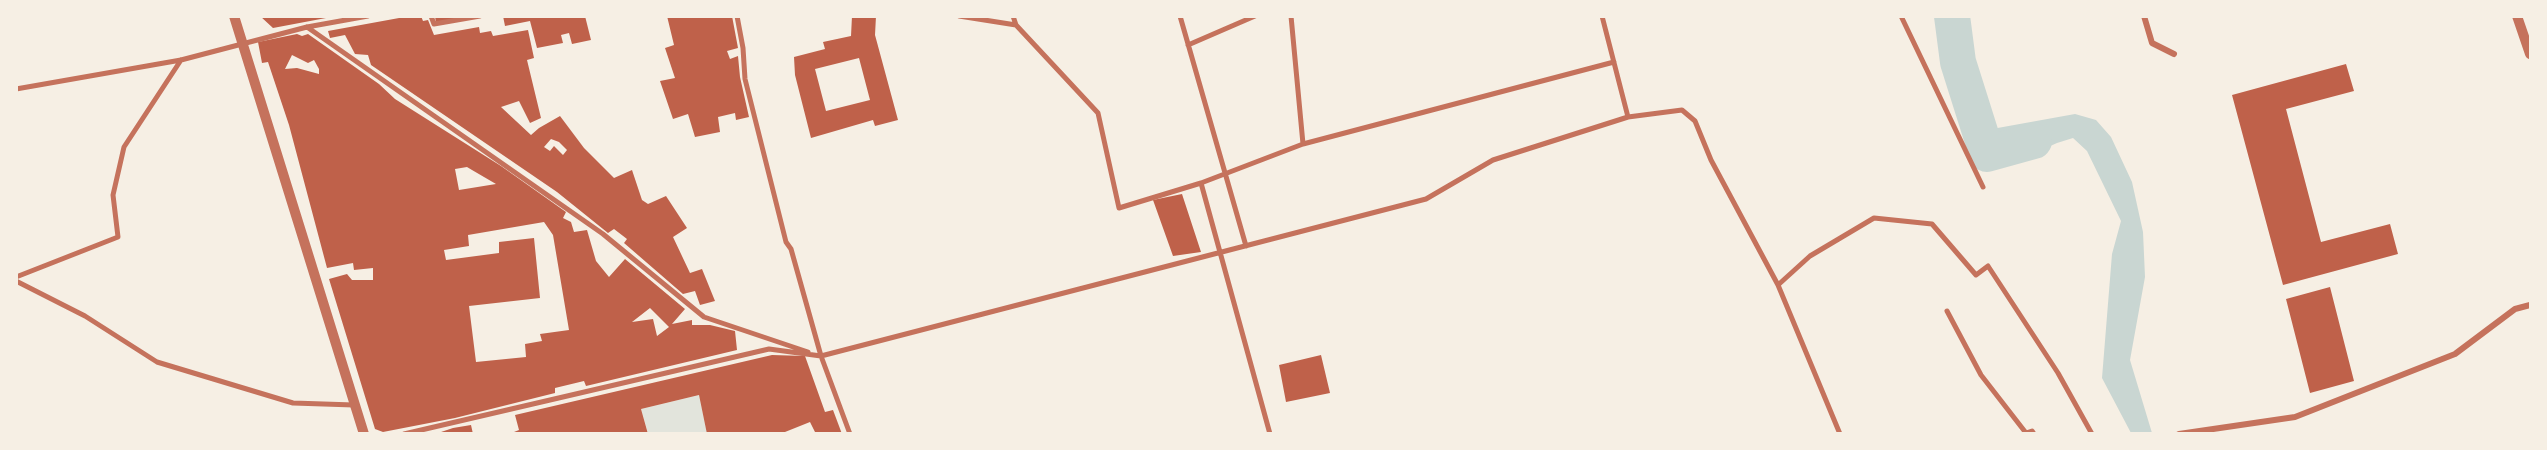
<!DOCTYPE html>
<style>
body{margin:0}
#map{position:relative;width:2547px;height:450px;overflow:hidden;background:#f6efe4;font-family:Quicksand,sans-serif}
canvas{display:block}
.frame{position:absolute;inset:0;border:18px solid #f6efe4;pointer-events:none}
</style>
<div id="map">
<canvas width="2547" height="450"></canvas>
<div class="frame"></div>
</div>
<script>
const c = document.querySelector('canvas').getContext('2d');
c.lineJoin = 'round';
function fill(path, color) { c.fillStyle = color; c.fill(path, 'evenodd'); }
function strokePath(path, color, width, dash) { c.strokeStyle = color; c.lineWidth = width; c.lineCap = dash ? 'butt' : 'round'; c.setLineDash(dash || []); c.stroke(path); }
fill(new Path2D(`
 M699,395l8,38h-59l-7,-24z`), '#e2e4dc');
fill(new Path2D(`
 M2075,114l21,6 15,17 21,45 11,50 2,45 -15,83 22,73h-21l-29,-55 10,-124 9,-33 -34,-70 -14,-13 -16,5 -56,25 -14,-14 -12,-39 17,14z`), '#c9d6d2');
strokePath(new Path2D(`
 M1952,16l6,46 29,92 47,-13`), '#c9d6d2', 36);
fill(new Path2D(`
 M260,16h66v2l-53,10z
 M410,16h11l2,5 5,-1 6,15 45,-8 1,6 11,-2 2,5 35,-6 6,28 -7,2 14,58 -11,5 -11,-22 -18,6 30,28 8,-7 21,-12 24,32 30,30 18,-8 10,30 6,4 18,-8 21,32 -14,9 17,36 12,-4 13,32 -15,4 -5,-14 -12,3 -59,-51 3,-4 -13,-10 -6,4 -51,-41 -186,-127 -3,-10 -13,-1 -10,-19 -15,3 -2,-7zM551,139l8,3 8,8 -4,5 -9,-9 -4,5 -6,-4z
 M435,16h37l-36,8z
 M503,16h82l6,24 -19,4 -3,-11 -8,2 2,8 -26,5 -7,-27 -25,5z
 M667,16h65l6,32 -11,3 3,8 8,-3 2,21 9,40 -13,3 -1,-7 -17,4 2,15 -25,5 -7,-23 -15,5 -13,-38 15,-3 -10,-30 9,-3z
 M852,16h24l-1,19 23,85 -23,6 -2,-6 -62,18 -16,-63 -1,-18 31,-8 -2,-7 28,-6zM859,58l11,42 -44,11 -11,-42z
 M297,34l5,2 6,-2 71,50 16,15 106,67 65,46 -3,6 8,4 3,10 13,-2 9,31 13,16 16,-18 60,50 -13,15 20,-4v5h18l25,6 2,19 -151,36 -2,-5 -29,7v5l-100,25 -72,14 -8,-3 -46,-150 18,-5 5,6h21v-12l-19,2 -1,-7 -26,5 -38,-143 -21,-63 -6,1 -4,-21zM292,55l16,8 6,-3 5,9v5l-22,-6 -12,1zM467,167l5,3 24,14 -37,6 -4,-21zM544,222l9,13 16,95 -29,4 2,7 -17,3 1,13 -50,5 -7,-56 71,-8 -6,-60 -35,4v11l-53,7 -2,-10 25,-4 -1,-11zM650,308l19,19 -12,9 -4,-17 -21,3z
 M2346,64l8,27 -68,18 35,133 69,-18 8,30 -115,31 -51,-190z
 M1182,194l19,58 -28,4 -20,-56z
 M2330,287l24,94 -44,12 -24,-94z
 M772,355l33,1 20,56 8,-2 9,24h-26l-6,-12 -30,12h-73l-8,-39 -58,14 7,25h-139l10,-4 -4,-15z
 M1321,355l9,38 -44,9 -7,-37z
 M471,425l2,9h-38l18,-6z`), '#bf614a');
strokePath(new Path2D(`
 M431,16l3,8 46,-8
 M737,16l6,32 2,31 41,163 5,7 30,107 29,78
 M959,16l57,9
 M1013,16l3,9 82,88 21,95 82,-25 69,251
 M1180,16l66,230
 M1291,16l12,128
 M1602,16l26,101 54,-7 13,11 16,39 67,125 32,-29 64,-38 58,6 44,51 12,-9 70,107 34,61
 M1901,16l82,171
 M307,27l296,207 101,83 104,35
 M1188,45l67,-29
 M16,89l165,-29 126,-33 61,-11
 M1201,183l102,-39 311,-82
 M16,277l102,-40 -5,-42 11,-48 57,-87
 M16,281l69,35 72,46 136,41 61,2
 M1778,285l62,149
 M1947,311l34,64 45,58 6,-2 2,3
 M404,434l365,-85 52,7 605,-157 67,-39 135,-43`), '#c5725c', 5);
strokePath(new Path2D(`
 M2144,16l8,27 22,11
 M2179,434l116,-17 160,-63 60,-45 15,-4`), '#c5725c', 6);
strokePath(new Path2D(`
 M234,16l130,418
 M2517,16l13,38`), '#c5725c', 10);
</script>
